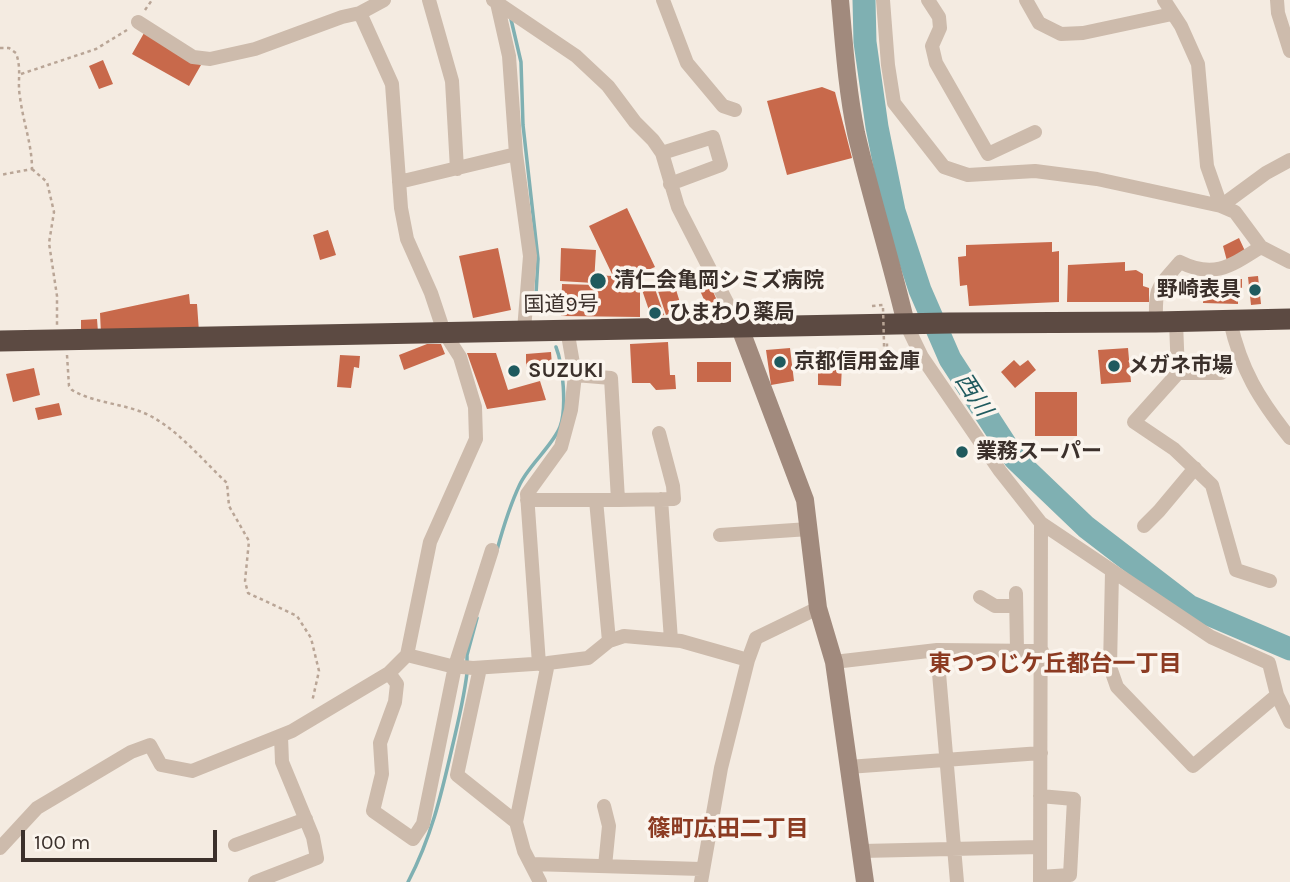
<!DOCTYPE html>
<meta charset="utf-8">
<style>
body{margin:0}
#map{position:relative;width:1290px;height:882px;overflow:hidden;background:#f4ebe1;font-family:Karla,sans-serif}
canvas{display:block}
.scale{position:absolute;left:21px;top:830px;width:196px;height:32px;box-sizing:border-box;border:4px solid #3b302b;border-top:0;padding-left:9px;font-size:21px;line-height:24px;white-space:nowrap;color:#3b302b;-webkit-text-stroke:5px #fbf5ee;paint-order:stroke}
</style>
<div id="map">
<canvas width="1290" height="882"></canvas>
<div class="scale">100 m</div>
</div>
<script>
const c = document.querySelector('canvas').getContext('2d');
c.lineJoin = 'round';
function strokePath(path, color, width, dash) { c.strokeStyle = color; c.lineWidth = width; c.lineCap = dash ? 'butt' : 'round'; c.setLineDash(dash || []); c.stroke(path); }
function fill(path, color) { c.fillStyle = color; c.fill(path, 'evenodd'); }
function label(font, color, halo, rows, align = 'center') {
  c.font = font + ' Karla,"Noto Sans JP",sans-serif'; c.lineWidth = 7; c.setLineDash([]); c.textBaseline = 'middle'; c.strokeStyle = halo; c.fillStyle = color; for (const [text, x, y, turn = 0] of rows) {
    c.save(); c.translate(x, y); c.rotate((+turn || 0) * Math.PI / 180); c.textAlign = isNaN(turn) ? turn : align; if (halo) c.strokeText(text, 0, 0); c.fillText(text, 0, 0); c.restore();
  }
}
strokePath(new Path2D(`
 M510,15l11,47 2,63 15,134 -3,53
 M497,550c6,-22 13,-45 23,-66 9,-19 33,-39 40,-57 7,-19 3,-62 -4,-80
 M467,665v-10l10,-37
 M408,882c23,-44 33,-86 44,-134 6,-25 12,-50 15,-75`), '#7fb0b2', 3.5);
strokePath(new Path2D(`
 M864,0l1,42 12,85 17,84 26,79 30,69 65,100 71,68 103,79 101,43`), '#7fb0b2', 23);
fill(new Path2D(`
 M144,33l57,32 -12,21 -57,-32z
 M103,60l10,24 -14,5 -10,-23z
 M822,87l13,5 17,66 -65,17 -20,-74z
 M627,208l28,59 -21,9 -5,-10 -17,8 -23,-48z
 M328,230l8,25 -16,5 -7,-25z
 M1239,238l6,13 -18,10 -4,-15z
 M1052,242v10l7,-1v51l-90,4 -2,-21 -7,1 -2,-29 8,-1v-11z
 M498,248l13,62 -38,8 -14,-62z
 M561,248l35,2 -2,33 -34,-2z
 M1125,262v9l11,-1 7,4v12l6,2v14h-82l1,-37z
 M703,270l18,39 -11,4 -17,-38z
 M596,275l32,2v11l12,1v28l-79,-1 1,-32 34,1z
 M1258,276l3,28 -10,1 -3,-28z
 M1198,279h44v16h-4v9l-35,-1v-8h-5z
 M673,280l9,29 -16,6 -10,-30z
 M653,283l11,32 -12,4 -11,-32z
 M189,294l1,10h7l2,28 -98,2 -1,-21z
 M97,319l1,13 -17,1v-13z
 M668,342l2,33h5l1,14 -20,1 -6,-7h-18l-2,-39z
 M427,344h14l4,10 -41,16 -5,-15z
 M790,348l4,33 -23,4 -5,-35z
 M1128,348l3,34 -30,2 -3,-34z
 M551,352l1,14 -26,1v-13z
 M467,353h29l12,37 32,-9 6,19 -59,9z
 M340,355l20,1 -1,12 -5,-1 -3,21 -14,-1z
 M1014,360l6,6 8,-6 8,10 -21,18 -14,-16z
 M697,362h34v20h-34z
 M818,364l24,1 -1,21 -23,-1z
 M34,368l6,27 -27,7 -7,-28z
 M1035,392h42v44h-42z
 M59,403l3,12 -24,5 -3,-12z`), '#c8694b');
strokePath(new Path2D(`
 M145,10l7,-10
 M0,48h9l7,5c6,17 1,28 4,44 3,25 12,47 12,72l-32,6
 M21,74l75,-25 31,-19
 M32,169l15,13 7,30 -5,31 8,53v29
 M872,306l11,-1
 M884,343v11h3v-11
 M67,355l2,31 3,4c20,12 45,13 67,21 34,12 62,48 88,72l2,23 20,35 -4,40 3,12 49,23 14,22 8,33 -7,31`), '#b9a596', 2.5, [3.5, 3.5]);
strokePath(new Path2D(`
 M429,0l23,81 5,88
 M493,0l83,56 32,30 27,36 18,18 9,13 16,54 62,121
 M663,0l24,63 36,43 12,4
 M883,0l5,65 6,38 50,64 24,8 67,-4 62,8 124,27 14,6 26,35 29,15
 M928,0l11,17 1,11 -8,18 4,17 52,91 47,-22
 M1026,0l13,23 22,11 22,-1 89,-19
 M1164,0l17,26 17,38 9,102 14,40
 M1277,0l1,13 12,38
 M497,3l12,53 7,98 14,102 -6,74
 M138,22l55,35 17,2 45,-10 87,-32 18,-4 24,-13
 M662,153l51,-16 8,28 -51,19
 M399,182l117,-28
 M1221,206l45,-33 24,-13
 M1230,321c11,49 29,78 60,117
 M1156,322c-1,-36 1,-33 24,-60 34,17 51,4 81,-15
 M1176,322l2,51 -44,49 40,27 38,36 24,85 34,11
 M906,324l16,33 78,114 41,52 170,114 58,26 8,32 13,27
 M567,329l8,46 36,3 7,122h-22l13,141
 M1178,373h43
 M661,499l10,141
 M527,500h69
 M618,500l56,-1 -1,-13 -14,-53
 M1144,526l15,-15 36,-43
 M720,535l89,-6
 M1112,572l-2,95 7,20 76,79 84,-71
 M1016,593l1,57
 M980,597l15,9h21
 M937,650l20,232
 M407,655l44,11 22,2 75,-5 40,-5 21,-17 15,-5 57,5 67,19
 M834,662l103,-12 105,1
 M539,664l-12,-170 34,-47 10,-37 4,-35
 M480,668l-23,107 59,47
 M389,673l8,11 -2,18 -15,41 2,31 -9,37 40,28 10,-15 32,-158 37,-116
 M848,767l193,-14
 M1040,796l34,3 -4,76 -30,2
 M604,806l5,20 -4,40
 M235,845l71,-26
 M0,848l37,-40 94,-56 19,-7 11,20 31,6 100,-40 97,-58 18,-18 23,-113 46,-103 -1,-32 -15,-50 -16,-25 -13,-39 -24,-54 -6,-31 -9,-124 -32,-71
 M862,851l178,-4
 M531,864l170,5
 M255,882l62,-24 -4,-21 -31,-75 -1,-26
 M540,882l-16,-31 -8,-29 32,-159
 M701,882l20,-114 27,-108 8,-22 62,-30
 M1040,882l1,-359`), '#cdbbac', 14);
strokePath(new Path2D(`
 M840,0c4,44 7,89 16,133 15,64 35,127 50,191
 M740,328l65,172 13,108 16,54 31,220`), '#a18a7d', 18);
strokePath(new Path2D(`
 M0,341l949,-18 207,-1 134,-3`), '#5c4a42', 21);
strokePath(new Path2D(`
 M883,308l1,35`), '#b9a596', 2.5, [3.5, 3.5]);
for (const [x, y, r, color] of [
 [598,281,9,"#1f5a5e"],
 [1255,290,7,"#1f5a5e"],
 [655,313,7,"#1f5a5e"],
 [780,362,7,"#1f5a5e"],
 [1114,366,7,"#1f5a5e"],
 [514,371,7,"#1f5a5e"],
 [962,452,7,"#1f5a5e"]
]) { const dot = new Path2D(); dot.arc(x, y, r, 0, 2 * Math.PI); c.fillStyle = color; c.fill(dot); strokePath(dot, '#fbf5ee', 2.5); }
label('bold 21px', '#3b302b', '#fbf5ee', [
 ["清仁会亀岡シミズ病院",614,281],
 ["野崎表具",1241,290,"right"],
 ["ひまわり薬局",669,313],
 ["京都信用金庫",794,362],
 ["メガネ市場",1128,366],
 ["SUZUKI",528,371],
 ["業務スーパー",976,452]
], 'left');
label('21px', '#3b302b', '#fbf5ee', [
 ["国道9号",561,305,-1]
]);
label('italic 23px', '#1f5a5e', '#fbf5ee', [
 ["西川",973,395,57]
]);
label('bold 23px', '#8c3b22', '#fbf5ee', [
 ["東つつじケ丘都台一丁目",1055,664],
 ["篠町広田二丁目",728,829]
]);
</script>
